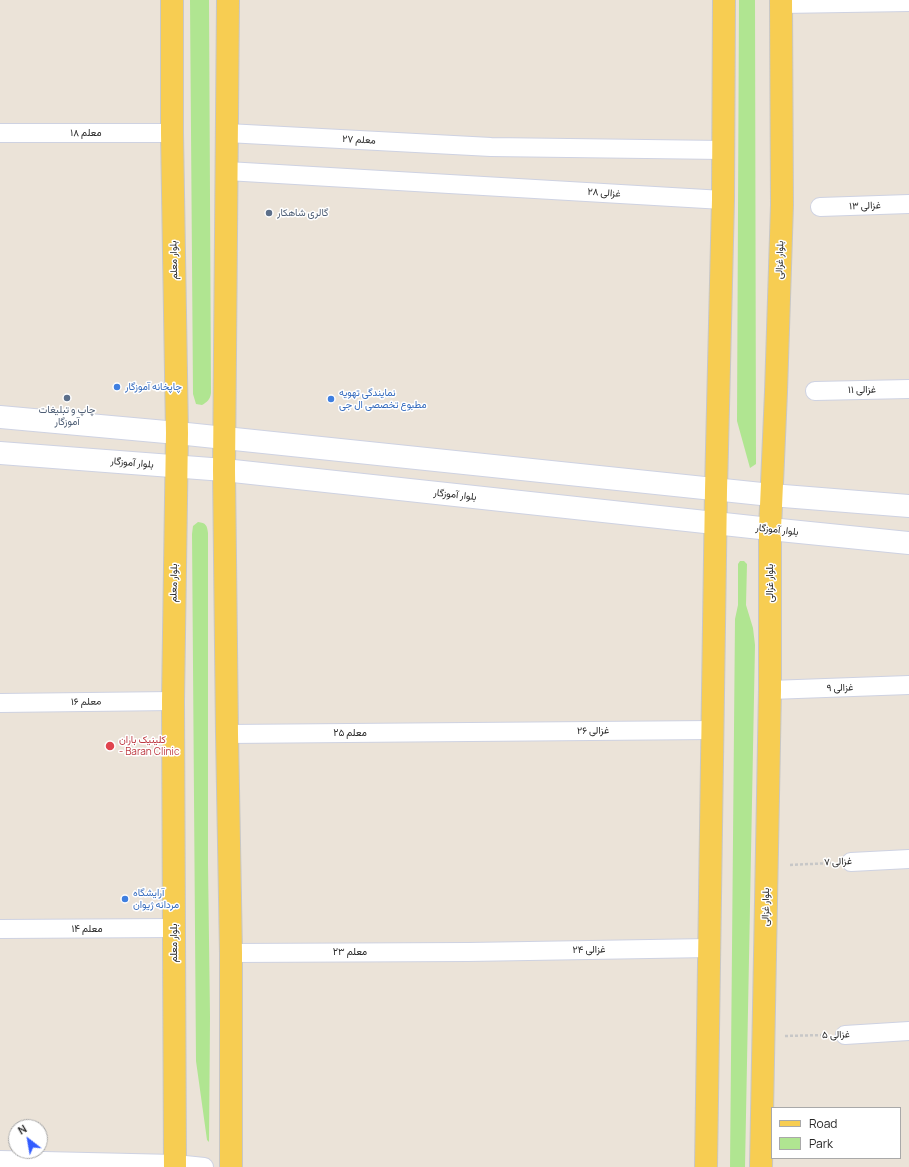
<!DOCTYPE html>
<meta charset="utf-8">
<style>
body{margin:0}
#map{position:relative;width:909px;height:1167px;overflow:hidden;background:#ebe3d8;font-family:Manrope,sans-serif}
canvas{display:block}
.legend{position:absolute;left:771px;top:1107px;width:130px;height:52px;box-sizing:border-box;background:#fff;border:1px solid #a9a9a9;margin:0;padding:5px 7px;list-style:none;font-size:12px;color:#282828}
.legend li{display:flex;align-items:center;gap:8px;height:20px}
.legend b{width:20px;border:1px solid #a9a9a9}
.north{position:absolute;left:8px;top:1119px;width:40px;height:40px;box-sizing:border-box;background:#fff;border:1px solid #a9a9a9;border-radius:50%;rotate:329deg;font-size:11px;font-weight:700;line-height:16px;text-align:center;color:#282828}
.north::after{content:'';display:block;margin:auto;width:14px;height:18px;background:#325cff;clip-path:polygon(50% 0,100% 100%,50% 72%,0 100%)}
</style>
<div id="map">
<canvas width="909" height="1167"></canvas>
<ul class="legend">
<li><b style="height:5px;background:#f7cd52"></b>Road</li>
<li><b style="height:11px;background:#b0e591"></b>Park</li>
</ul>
<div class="north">N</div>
</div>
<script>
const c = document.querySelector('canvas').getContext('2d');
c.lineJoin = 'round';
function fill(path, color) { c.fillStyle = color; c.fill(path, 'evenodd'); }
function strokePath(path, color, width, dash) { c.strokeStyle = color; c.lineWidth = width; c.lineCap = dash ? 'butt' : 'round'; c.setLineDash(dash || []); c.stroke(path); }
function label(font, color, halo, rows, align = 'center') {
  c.font = font + ' Manrope,Vazirmatn,sans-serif'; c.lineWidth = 3; c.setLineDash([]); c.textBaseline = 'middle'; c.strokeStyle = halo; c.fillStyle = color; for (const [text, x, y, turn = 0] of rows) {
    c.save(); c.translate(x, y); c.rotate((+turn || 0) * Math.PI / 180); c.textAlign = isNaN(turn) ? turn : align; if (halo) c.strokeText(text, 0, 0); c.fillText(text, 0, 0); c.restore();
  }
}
fill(new Path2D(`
 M190,0h19l2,393c-1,7 -4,9 -9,12l-6,-1 -3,-10z
 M739,0h16l1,464 -6,4 -13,-47z
 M198,522c8,1 9,3 10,11v330l2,154 -1,125 -2,-2 -11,-79 -4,-527 1,-8z
 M740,561h4l3,3 -1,41 7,23 2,17 -10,522h-15l5,-548 3,-14v-41z`), '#b0e591');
const minor = new Path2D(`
 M781,4l128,-2
 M0,133h172
 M227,133l264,14 232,3
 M227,171l496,29
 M820,207l89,-3
 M815,391l94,-2
 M770,690l139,-5
 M0,703l173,-2
 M227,734l486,-4
 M851,862l58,-3
 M0,929l174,-1
 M231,953l237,-1 242,-4
 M845,1035l64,-4
 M0,1160l175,4 29,3`);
const tertiary = new Path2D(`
 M771,495l138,11
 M770,529l139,14`);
const secondary = new Path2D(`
 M0,417l177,16 594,62
 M0,453l224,17 546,59`);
const primary = new Path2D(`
 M172,0v133l5,300 -4,268 2,466
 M228,0l-4,470 3,264 4,219v214
 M706,1167l10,-677 7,-290 1,-200
 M761,1167l9,-477v-161l6,-137 6,-187 -1,-205`);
strokePath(minor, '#ced2e2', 20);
strokePath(tertiary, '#ced2e2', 24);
strokePath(secondary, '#ced2e2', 24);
strokePath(primary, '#c7c7c7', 24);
strokePath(new Path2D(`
 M790,865l41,-2
 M785,1036l39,-1`), '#c7c7c7', 2.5, [3, 2]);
strokePath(minor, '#fff', 18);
strokePath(tertiary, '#fff', 22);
strokePath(secondary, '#fff', 22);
strokePath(primary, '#f7cd52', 22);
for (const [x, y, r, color] of [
 [269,213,4,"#5c6f8a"],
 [117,387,4,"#3f7fe0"],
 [67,398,4,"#5c6f8a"],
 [331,399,4,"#3f7fe0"],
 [110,746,5,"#e0444e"],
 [125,899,4,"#3f7fe0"]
]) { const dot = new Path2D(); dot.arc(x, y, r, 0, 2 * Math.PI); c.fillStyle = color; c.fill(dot); strokePath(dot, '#fff', 1.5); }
label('10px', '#282828', '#fff', [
 ["معلم ۱۸",86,133],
 ["معلم ۲۷",359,140,3],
 ["غزالی ۲۸",604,193,4],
 ["غزالی ۱۳",865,206,-2],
 ["بلوار معلم",174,260,-91],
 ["بلوار غزالی",780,260,-88],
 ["غزالی ۱۱",862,390,-1],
 ["بلوار آموزگار",132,463,5],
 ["بلوار آموزگار",455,495,6],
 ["بلوار آموزگار",777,530,6],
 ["بلوار معلم",174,583,-89],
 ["بلوار غزالی",770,583,-90],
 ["غزالی ۹",840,688,-2],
 ["معلم ۱۶",86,702,-1],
 ["غزالی ۲۶",593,731,-1],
 ["معلم ۲۵",350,733],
 ["غزالی ۷",838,862,-3],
 ["بلوار غزالی",766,907,-89],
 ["معلم ۱۴",87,929],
 ["بلوار معلم",174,943,-90],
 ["غزالی ۲۴",589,950,-1],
 ["معلم ۲۳",350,952],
 ["غزالی ۵",836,1035,-2]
]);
label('10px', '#4e5e75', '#fff', [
 ["گالری شاهکار",277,213],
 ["چاپ و تبلیغات",67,410,"center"],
 ["آموزگار",67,422,"center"]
], 'left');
label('10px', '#366cbe', '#fff', [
 ["چاپخانه آموزگار",125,387],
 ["نمایندگی تهویه",339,393],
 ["مطبوع تخصصی ال جی",339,405],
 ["آرایشگاه",133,893],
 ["مردانه ژیوان",133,905]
], 'left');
label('10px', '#be3a42', '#fff', [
 ["کلینیک باران",119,740],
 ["- Baran Clinic",119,752]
], 'left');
</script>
